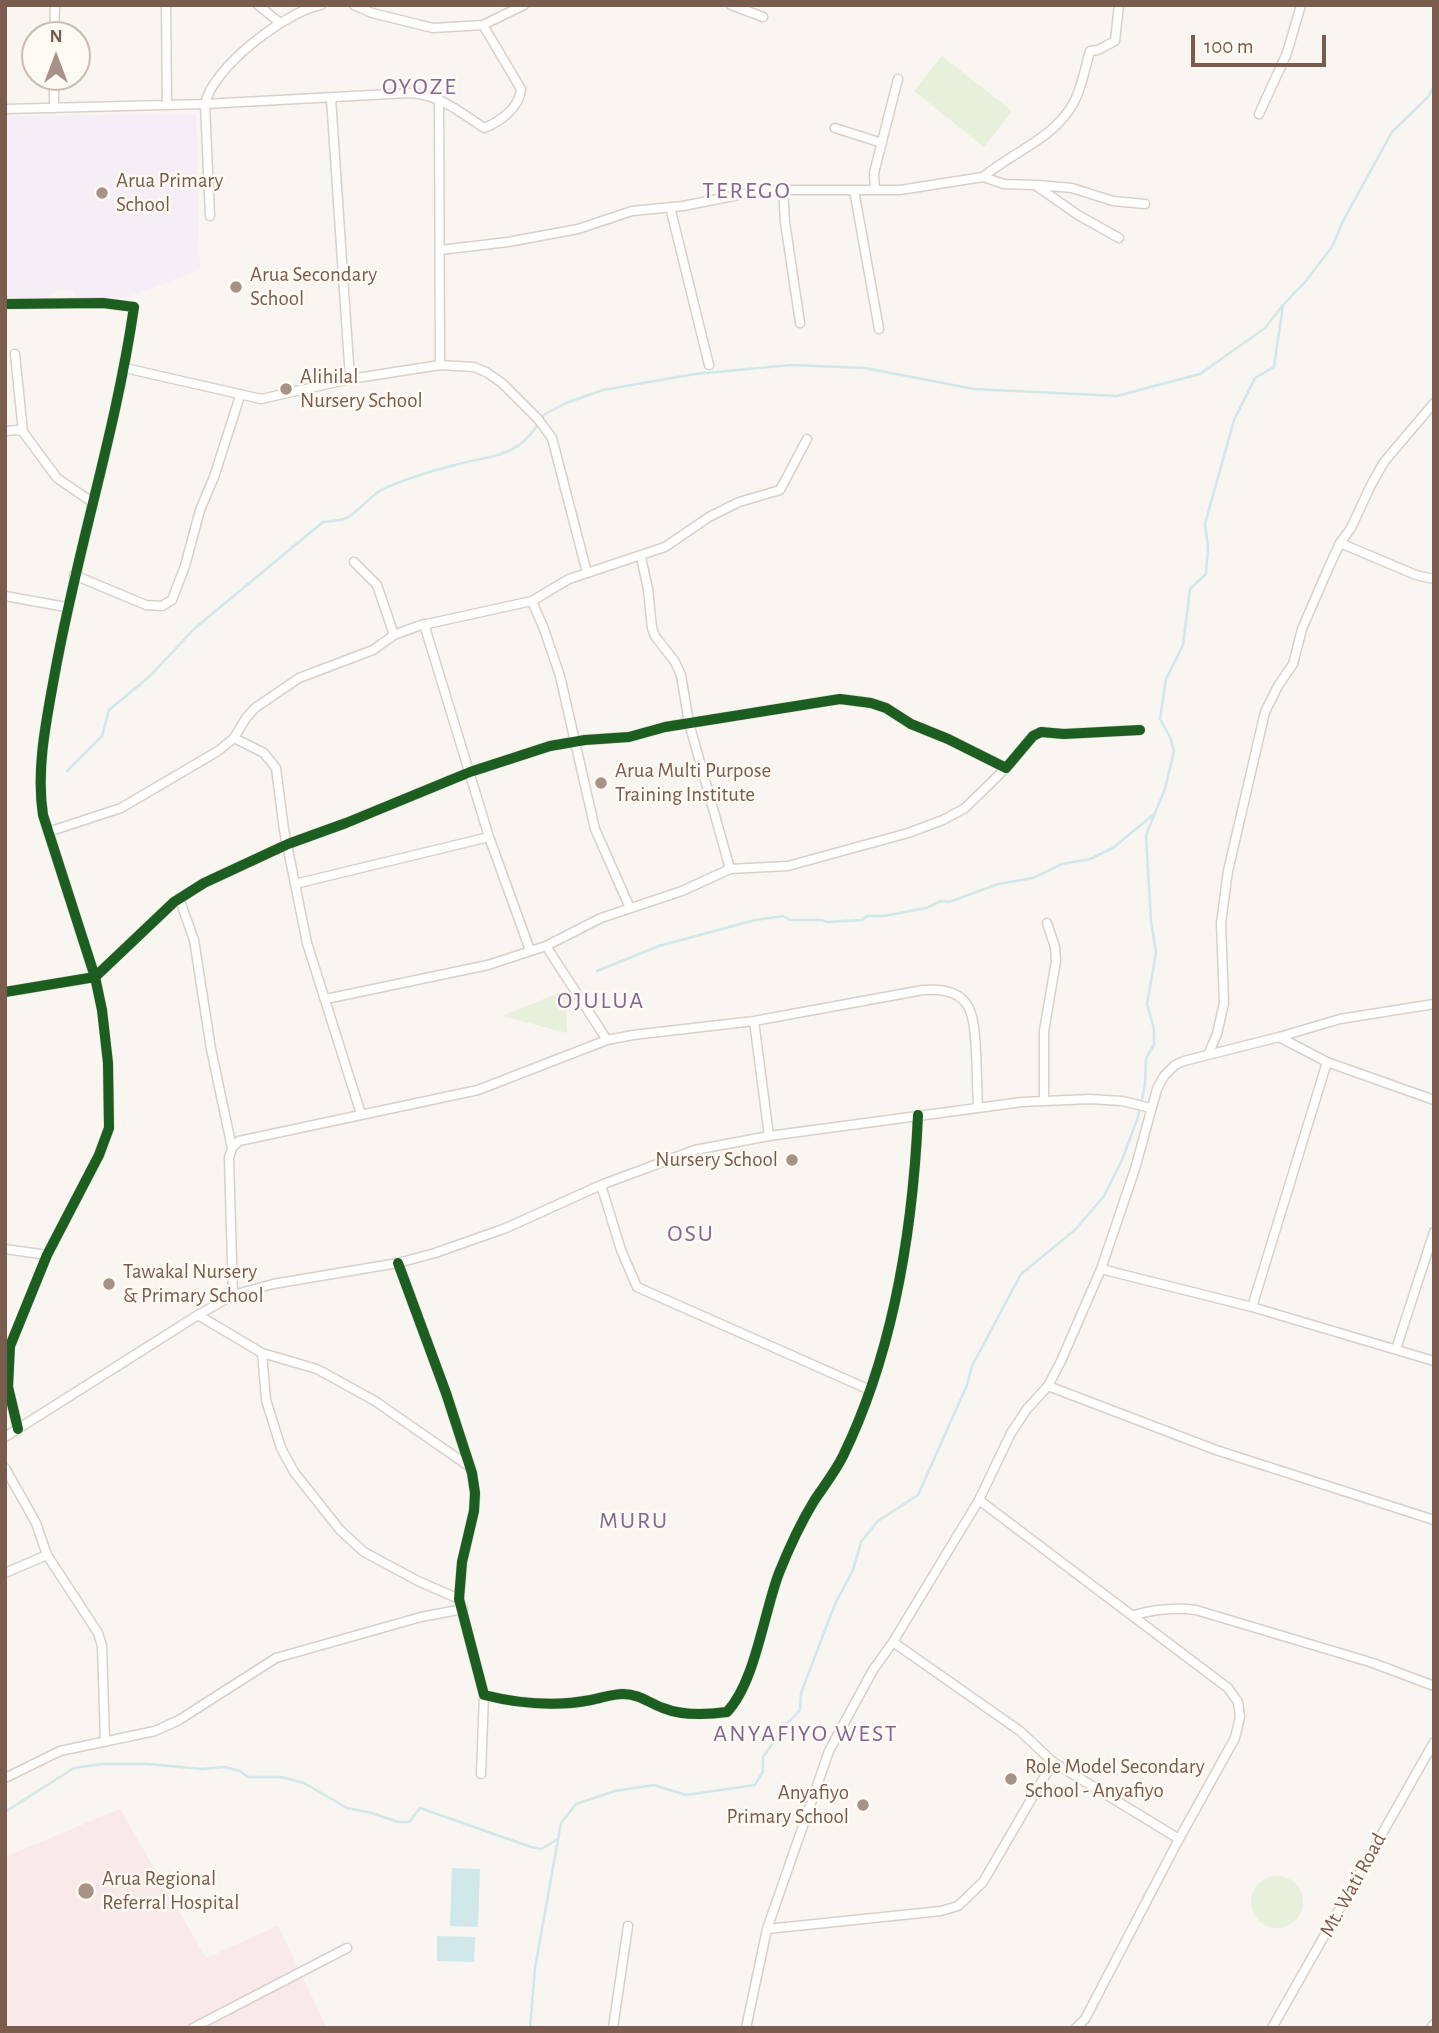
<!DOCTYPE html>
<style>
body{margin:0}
#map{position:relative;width:1439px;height:2033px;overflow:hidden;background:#f9f5f0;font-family:"Alegreya Sans",sans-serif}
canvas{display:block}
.frame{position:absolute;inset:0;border:7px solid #7a5c4d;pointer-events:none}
.north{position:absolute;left:21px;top:21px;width:70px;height:70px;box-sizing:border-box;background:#fffaf3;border:2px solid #cabbb1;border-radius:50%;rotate:0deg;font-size:19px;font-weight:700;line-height:28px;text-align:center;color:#7a5c4d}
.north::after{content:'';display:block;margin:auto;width:24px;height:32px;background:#a69286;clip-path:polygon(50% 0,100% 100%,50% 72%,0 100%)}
.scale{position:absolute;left:1191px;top:35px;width:135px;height:32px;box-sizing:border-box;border:4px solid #7a5c4d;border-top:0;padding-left:9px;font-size:21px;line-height:24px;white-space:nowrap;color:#7a5c4d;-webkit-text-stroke:5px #fffaf3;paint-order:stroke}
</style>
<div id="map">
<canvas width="1439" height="2033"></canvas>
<div class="frame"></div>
<div class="north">N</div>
<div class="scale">100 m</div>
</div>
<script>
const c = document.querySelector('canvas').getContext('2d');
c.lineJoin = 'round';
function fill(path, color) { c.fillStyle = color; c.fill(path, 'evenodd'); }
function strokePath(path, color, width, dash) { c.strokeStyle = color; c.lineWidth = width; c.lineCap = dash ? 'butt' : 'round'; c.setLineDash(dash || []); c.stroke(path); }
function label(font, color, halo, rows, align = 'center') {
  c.font = font + ' "Alegreya Sans",sans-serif'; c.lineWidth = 5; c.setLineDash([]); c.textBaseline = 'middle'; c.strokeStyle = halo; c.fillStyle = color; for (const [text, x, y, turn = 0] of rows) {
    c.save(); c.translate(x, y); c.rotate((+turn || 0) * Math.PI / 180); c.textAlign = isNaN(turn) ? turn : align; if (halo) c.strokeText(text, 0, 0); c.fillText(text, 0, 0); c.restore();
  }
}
fill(new Path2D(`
 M196,114l4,156 -72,27 -52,1 -4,-6 -12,-2 -13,8h-42v-182z`), '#f6eef6');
fill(new Path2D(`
 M120,1809l86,149 72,-32 49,102h-322v-171z`), '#fae9e9');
fill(new Path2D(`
 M942,56l70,55 -28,36 -70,-56z
 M566,990l1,43 -65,-17z
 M1251 1902a26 26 0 1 1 52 0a26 26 0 1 1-52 0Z`), '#e7f0db');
fill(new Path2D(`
 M452,1868l28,1 -2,58 -28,-1z
 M437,1936l38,1 -1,25 -37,-1z`), '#d0e8ea');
strokePath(new Path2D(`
 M542,418l3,-4 21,-11 37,-13 92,-16 96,-9 74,3 109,21 143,7 83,-22 65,-46 18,-23
 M67,771l35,-35 7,-26 41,-34 45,-48 128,-106c7,-1 15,-1 21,-3 15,-6 25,-23 39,-30 22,-10 48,-18 72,-24 35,-10 61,-6 83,-41
 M597,971l62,-25 96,-26 28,-4 7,4h31l6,2 35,-2 5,-4h17l42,-8 15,-7 8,1 49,-18 35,-6 29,-14 28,-5 23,-11 41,-34
 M5,1812l69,-44 28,-4h46l54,5 23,-2 15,4 8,6h33l23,6 43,25 25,5 26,9h11l11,-14 111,39 10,2 17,-10
 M530,2028l5,-60 26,-145 15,-19 39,-13 39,-6 32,10 69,-10 8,-14v-14l22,-31 15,-16 1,-17 34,-89 18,-34 8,-28 17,-21 40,-26 49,-110 5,-19 49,-92 54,-44 29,-34 18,-36 16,-43 7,-32 1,-27 8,-13v-16l-7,-25 9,-51 -5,-32 -5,-86 19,-46 9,-38 -4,-14 -10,-18 6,-40 17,-34 7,-56 16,-15 2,-26 -3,-24 29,-104 21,-42 19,-11 9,-62 22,-23 27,-35 11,-26 49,-89 36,-35 6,-11`), '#d0e8ea', 2.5);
const minor = new Path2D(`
 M166,5l1,100
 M258,5l21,17
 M354,5l18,8 61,15 50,-3 41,-20
 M731,5l32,12
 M54,35l1,-30
 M331,98l19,281
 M439,99l1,266
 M54,108v-31
 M5,109l200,-5 204,-11c30,1 51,19 75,35 16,-6 36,-21 37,-39l-38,-64
 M1259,114l28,-61 14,-48
 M835,128l47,15
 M983,177c30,-25 70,-38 90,-73 9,-16 12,-36 17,-53l8,-1 17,-9 4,-36
 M1038,185l34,3 41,13 32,3
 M783,189l2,33 15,101
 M854,190l25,139
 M875,190l-1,-17 24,-94
 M670,207l39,158
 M210,216l-5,-112c7,-36 81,-93 116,-99
 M440,250l68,-8 70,-13 54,-18 51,-5 81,-16h136l83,-13 21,7 31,1 43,30 41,23
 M5,304l98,-1 31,4c-18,125 -58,246 -80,371 -8,44 -18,92 -11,137l52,162 7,33 6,53 1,65 -10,27 -52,100 -37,91 -2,41 10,42
 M15,354l8,78
 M125,368l136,31 89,-20 90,-14 34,2 12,5 16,11 36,36 14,19 35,135
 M5,431l13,-1 5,2 34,46 35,24
 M1340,543l76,32 18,4
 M641,557l7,32 4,39 3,8 20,26 6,13 8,48 41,146
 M354,562l23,23 17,50
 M74,575l72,30 16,1 10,-6 13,-34 15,-56 14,-33 26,-81
 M5,596l61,11
 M532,601l12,28 16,47 35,153 35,79
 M424,624l65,213 41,113
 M234,738l30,15 12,15 8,62 23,113 54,171
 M48,832l73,-24 97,-57 16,-13 12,-20 9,-10 44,-30 74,-28 21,-15 24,-9 114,-25 37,-22 96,-32 44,-30 30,-15 41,-12 27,-51
 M295,884l194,-47
 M179,898l15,42 17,109 21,99
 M546,946l61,94
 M5,992l90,-15 79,-75 30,-19 84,-39 58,-21 124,-51 80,-26 35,-6 44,-3 36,-10 175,-28 31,4 15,5 25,16 37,15 58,29 27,-32 8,-4 23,2 76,-4
 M326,999l162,-34 58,-19 55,-28 81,-27 48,-22 58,-3 120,-33 35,-13 22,-12 41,-40
 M754,1021l15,115
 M1279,1037l48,25 107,38
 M1208,1055l9,-21 7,-31 -3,-80 7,-52 37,-159 13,-26 15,-22 9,-35 26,-60 12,-26 11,-15 20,-43 13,-23 50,-59
 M1044,1101v-70l12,-70 -1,-14 -8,-24
 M601,1185l20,65 16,37 233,103
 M5,1249l42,6
 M398,1263l48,130 26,80 3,20 -1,18 -12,51 -3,37 25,96c36,9 71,12 107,5 11,-2 21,-6 32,-6 16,0 26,9 40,14 20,8 43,7 64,4 28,-29 37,-100 52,-139 10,-25 21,-49 35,-72 10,-15 21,-29 29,-45 50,-103 70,-228 75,-341
 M1101,1269l151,38 182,54
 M233,1295l-4,-137 3,-10 7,-7 239,-51 129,-50 26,-5 121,-14 169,-31c49,-4 51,23 53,62 1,18 1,36 2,55
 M1252,1307l75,-245
 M198,1315l64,38 55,16 58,32 95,66
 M1396,1349l38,-117
 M262,1353l4,47 15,48 13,24 46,58 24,22 54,29 41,18
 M1048,1386l168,64 218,70
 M5,1437l193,-122 35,-20 40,-11 125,-21 37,-10 71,-25 95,-43 94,-35 74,-14 253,-34 68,-3 32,2 29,7
 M5,1468l31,55 11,32 51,78 4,13 3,94
 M979,1500l249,188 10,14 2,15 -5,21 -56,101 -94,180 -9,9
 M5,1573l42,-18
 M1134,1615c22,-6 40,-8 62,-5l177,53 61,23
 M893,1642l127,89 33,31 126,77
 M481,1774l3,-79
 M5,1778l55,-27 95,-20 24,-11 97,-62 145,-41 42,-8
 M767,1929l174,-18 17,-5 25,-24 70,-120
 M193,2028l154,-80
 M613,2028l15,-102
 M746,2028l21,-99 62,-178 44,-81 20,-28 86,-142 32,-67 16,-24 21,-23 13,-25 40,-92 34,-100 22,-80 7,-13 11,-11 9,-4 95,-24 61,-18 94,-15
 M1272,2028l162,-286
 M1431,2028l3,-4`);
strokePath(minor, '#d7d1cb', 11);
strokePath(minor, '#fefefd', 8);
strokePath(new Path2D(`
 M5,304l98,-1 31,4c-18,125 -58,246 -80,371 -8,44 -18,92 -11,137l52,162 7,33 6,53 1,65 -10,27 -52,100 -37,91 -2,41 10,42
 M5,992l90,-15 79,-75 30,-19 84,-39 58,-21 124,-51 80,-26 35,-6 44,-3 36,-10 175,-28 31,4 15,5 25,16 37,15 58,29 27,-32 8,-4 23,2 76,-4
 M398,1263l48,130 26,80 3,20 -1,18 -12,51 -3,37 25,96c36,9 71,12 107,5 11,-2 21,-6 32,-6 16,0 26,9 40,14 20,8 43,7 64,4 28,-29 37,-100 52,-139 10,-25 21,-49 35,-72 10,-15 21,-29 29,-45 50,-103 70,-228 75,-341`), '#1b5e20', 10);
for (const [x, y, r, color] of [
 [102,193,7,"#a69286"],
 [236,287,7,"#a69286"],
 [286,389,7,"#a69286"],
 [601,783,7,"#a69286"],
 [792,1160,7,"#a69286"],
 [109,1284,7,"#a69286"],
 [1011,1779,7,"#a69286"],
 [863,1805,7,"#a69286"],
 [86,1891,9,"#a69286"]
]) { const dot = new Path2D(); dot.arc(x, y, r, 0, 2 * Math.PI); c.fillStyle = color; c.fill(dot); strokePath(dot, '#fffaf3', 2.5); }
label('21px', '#7a5c4d', '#fffaf3', [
 ["Arua Primary",116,181],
 ["School",116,205],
 ["Arua Secondary",250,275],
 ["School",250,299],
 ["Alihilal",300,377],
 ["Nursery School",300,401],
 ["Arua Multi Purpose",615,771],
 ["Training Institute",615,795],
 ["Nursery School",778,1160,"right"],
 ["Tawakal Nursery",123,1272],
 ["& Primary School",123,1296],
 ["Role Model Secondary",1025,1767],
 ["School - Anyafiyo",1025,1791],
 ["Anyafiyo",849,1793,"right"],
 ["Primary School",849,1817,"right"],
 ["Arua Regional",102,1879],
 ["Referral Hospital",102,1903]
], 'left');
label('21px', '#7a5c4d', '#fffaf3', [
 ["Mt. Wati Road",1353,1885,-61]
]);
c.letterSpacing = '2px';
label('24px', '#846695', '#fffaf3', [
 ["OYOZE",420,87],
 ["TEREGO",747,191],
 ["OJULUA",601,1001],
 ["OSU",691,1234],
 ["MURU",634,1521],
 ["ANYAFIYO WEST",806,1734]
]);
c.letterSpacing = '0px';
</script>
